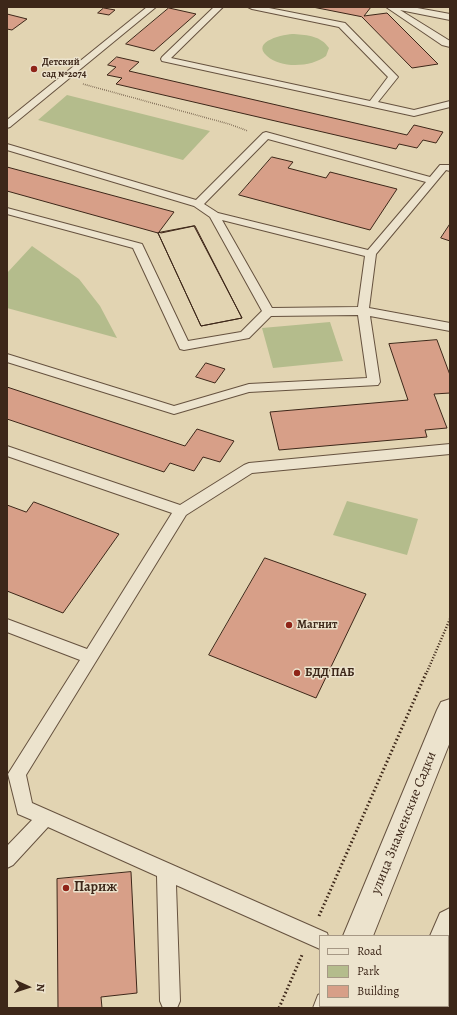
<!DOCTYPE html>
<meta charset="utf-8">
<style>
body{margin:0}
#map{position:relative;width:457px;height:1015px;overflow:hidden;background:#e2d4b2;font-family:Alegreya,serif}
canvas{display:block}
.frame{position:absolute;inset:0;border:8px solid #3d2719;pointer-events:none}
.legend{position:absolute;left:319px;top:935px;width:130px;height:72px;box-sizing:border-box;background:#ece3cd;border:1px solid #a69885;margin:0;padding:5px 7px;list-style:none;font-size:12px;color:#3d2719}
.legend li{display:flex;align-items:center;gap:8px;height:20px}
.legend b{width:20px;border:1px solid #a69885}
.north{position:absolute;left:8px;top:967px;width:40px;height:40px;-webkit-text-stroke:3px #ece3cd;paint-order:stroke;rotate:93deg;font-size:11px;font-weight:700;line-height:16px;text-align:center;color:#3d2719}
.north::after{content:'';display:block;margin:auto;width:14px;height:18px;background:#3d2719;clip-path:polygon(50% 0,100% 100%,50% 72%,0 100%)}
</style>
<div id="map">
<canvas width="457" height="1015"></canvas>
<div class="frame"></div>
<ul class="legend">
<li><b style="height:5px;background:#ece3cd"></b>Road</li>
<li><b style="height:11px;background:#b4bc8c"></b>Park</li>
<li><b style="height:11px;background:#d79f88"></b>Building</li>
</ul>
<div class="north">N</div>
</div>
<script>
const c = document.querySelector('canvas').getContext('2d');
c.lineJoin = 'round';
function fill(path, color) { c.fillStyle = color; c.fill(path, 'evenodd'); }
function strokePath(path, color, width, dash) { c.strokeStyle = color; c.lineWidth = width; c.lineCap = dash ? 'butt' : 'round'; c.setLineDash(dash || []); c.stroke(path); }
function label(font, color, halo, rows, align = 'center') {
  c.font = font + ' Alegreya,serif'; c.lineWidth = 3; c.setLineDash([]); c.textBaseline = 'middle'; c.strokeStyle = halo; c.fillStyle = color; for (const [text, x, y, turn = 0] of rows) {
    c.save(); c.translate(x, y); c.rotate((+turn || 0) * Math.PI / 180); c.textAlign = isNaN(turn) ? turn : align; if (halo) c.strokeText(text, 0, 0); c.fillText(text, 0, 0); c.restore();
  }
}
fill(new Path2D(`
 M294,34c14,1 27,2 35,14l-3,8c-14,11 -45,13 -59,0 -17,-15 18,-22 27,-22z
 M67,95l143,36 -27,29 -145,-40z
 M32,246l47,33 21,27 17,32 -110,-30v-35z
 M330,322l13,39 -70,7 -11,-40z
 M347,501l71,18 -11,36 -74,-20z`), '#b4bc8c');
const building = new Path2D(`
 M313,7h58l-7,9 23,-3 51,51 -26,4 -50,-51z
 M104,8l11,2 -6,5 -11,-2z
 M169,8l27,6 -42,37 -28,-7z
 M7,14l20,5 -15,11 -5,-1z
 M117,57l22,5 -10,9 278,64 7,-10 29,7 -7,11 -13,-3 -6,8 -18,-4 -3,5 -280,-65 6,-6 -15,-3 9,-8 -8,-2z
 M272,157l21,5 -5,6 38,10 4,-6 67,17 -27,41 -131,-35z
 M7,167l167,45 -15,20 2,1 33,-7 48,92 -41,8 -43,-93 -151,-42z
 M450,224v17l-9,-3z
 M195,226l47,92 -41,8 -43,-93z
 M437,340l13,35v18l-16,1 13,34 -22,2 2,7 -148,13 -9,-38 138,-12 -19,-56z
 M206,363l19,6 -10,14 -19,-6z
 M7,387l178,59 12,-17 37,12 -14,21 -17,-5 -9,14 -24,-8 -6,9 -157,-53z
 M34,502l85,32 -56,79 -56,-22v-86l19,7z
 M265,558l101,36 -50,104 -107,-43z
 M131,872l6,121 -36,4 1,11h-44l-1,-129z`);
fill(building, '#d79f88');
strokePath(building, '#3d2719', 1);
const service = new Path2D(`
 M147,7h9l-146,120 -3,1v-8z
 M214,7h9l-52,51 199,43 18,-24 -49,-50 -87,-18 -4,-2h16l81,16 53,54 -20,25 36,8 36,-9v6l-36,9 -252,-55 -1,-2 1,-2z
 M386,7h26l38,7v6l-50,-10 50,31v6l-8,-2z
 M266,132l164,45 10,-12h10v6l-4,-1 -70,84 -7,54 81,15v8l-80,-15 10,66 -2,3 -129,7 -75,22 -167,-52v-8l167,52 75,-22 118,-6 -9,-63 -87,1 -22,22 -65,12 -4,-1 -47,-101 -126,-34v-6l135,36 46,97 53,-9 21,-21 -52,-94 -16,-11 -187,-56v-6l189,56 67,-67zM268,139l158,43 -58,68 -150,-37 -14,-9zM222,220l143,36 -7,51 -86,1z
 M450,444v10l-198,19 -66,42 -160,260 6,28 295,130 1,3h-8v13l-144,-64 4,116 -3,7h-14l-3,-7 -3,-125 -109,-49 -35,38 -6,3v-22l25,-26 -14,-6 -10,-40 72,-114 -73,-28v-13l80,30 85,-136 -165,-57v-10l173,59 64,-40 5,-2z`);
const tertiary = new Path2D(`
 M450,699v43l-77,194h-30l94,-226 4,-8z
 M450,908v41l-2,1v-14h-18l10,-23z
 M320,994v12h25v2h-32l5,-13z
 M404,1006h32v2h-32z`);
strokePath(service, '#66523f', 2);
strokePath(tertiary, '#66523f', 2);
strokePath(new Path2D(`
 M83,84l146,40 19,7`), '#3d2719', 1.5, [0.5, 1.5]);
strokePath(new Path2D(`
 M427,672l23,-53`), '#3d2719', 2.5, [1, 2]);
strokePath(new Path2D(`
 M319,916l108,-245
 M279,1008l23,-53`), '#3d2719', 3, [1.5, 2.5]);
fill(service, '#ece3cd');
fill(tertiary, '#ece3cd');
for (const [x, y, r, color] of [
 [34,69,4,"#8f2418"],
 [289,625,4,"#8f2418"],
 [297,673,4,"#8f2418"],
 [66,888,4,"#8f2418"]
]) { const dot = new Path2D(); dot.arc(x, y, r, 0, 2 * Math.PI); c.fillStyle = color; c.fill(dot); strokePath(dot, '#ece3cd', 1.5); }
label('bold 10px', '#3d2719', '#ece3cd', [
 ["Детский",42,63],
 ["сад №2074",42,75]
], 'left');
label('bold 12px', '#3d2719', '#ece3cd', [
 ["Магнит",297,625],
 ["БДД ПАБ",305,673]
], 'left');
label('14px', '#3d2719', '#ece3cd', [
 ["улица Знаменские Садки",404,823,-68]
]);
label('bold 14px', '#3d2719', '#ece3cd', [
 ["Париж",74,888]
], 'left');
</script>
